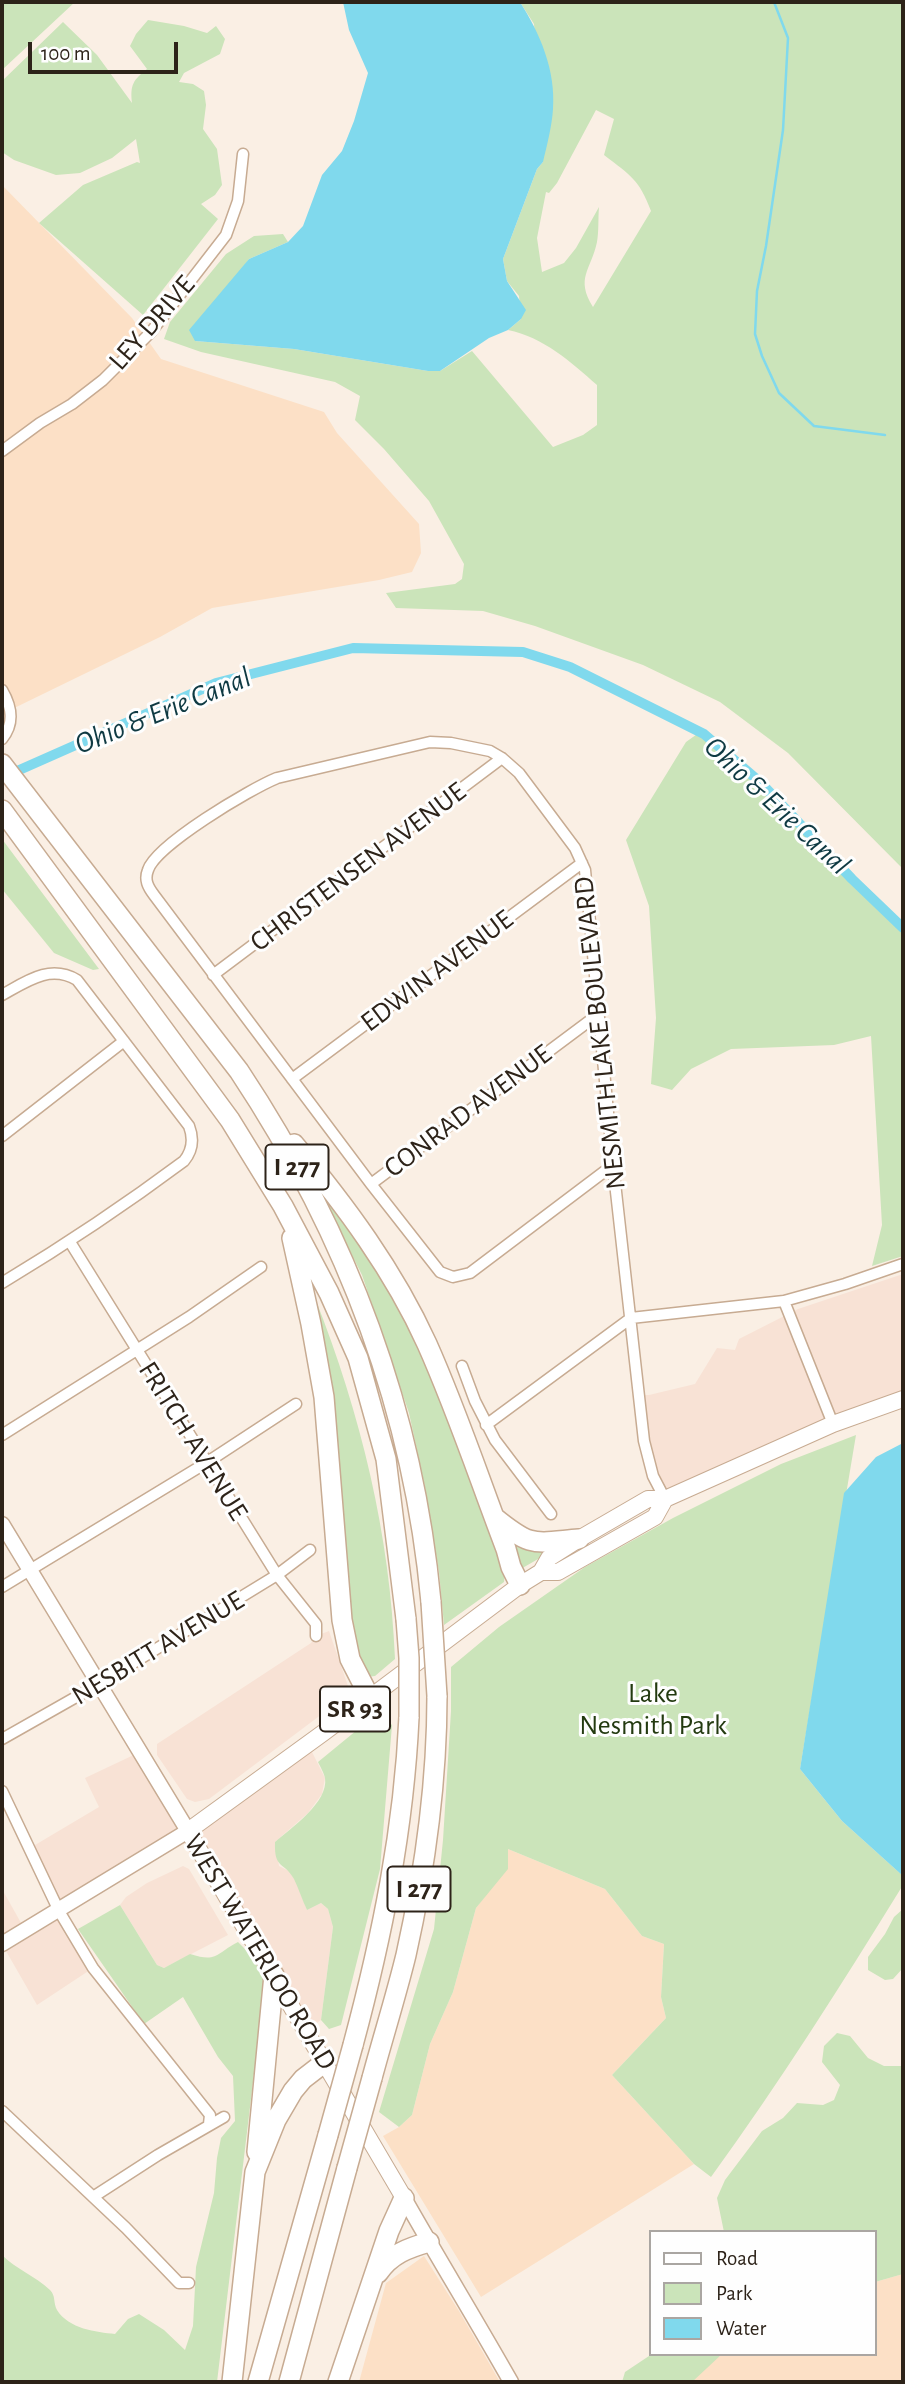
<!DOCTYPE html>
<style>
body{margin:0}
#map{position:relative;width:905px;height:2384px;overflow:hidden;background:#faefe4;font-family:"Alegreya Sans",sans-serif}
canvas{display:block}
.frame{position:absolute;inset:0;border:4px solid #2d2319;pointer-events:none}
.legend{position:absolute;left:649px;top:2230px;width:228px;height:126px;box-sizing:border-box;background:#fefefe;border:2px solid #aaa6a2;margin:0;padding:9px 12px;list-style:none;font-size:21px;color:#2d2319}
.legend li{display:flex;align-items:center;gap:14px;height:35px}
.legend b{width:35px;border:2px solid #aaa6a2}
.scale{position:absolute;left:28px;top:42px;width:150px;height:32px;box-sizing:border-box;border:4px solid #2d2319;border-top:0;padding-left:9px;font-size:21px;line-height:24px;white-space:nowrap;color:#2d2319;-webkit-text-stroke:5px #fefefe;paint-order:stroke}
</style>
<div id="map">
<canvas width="905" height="2384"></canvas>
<div class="frame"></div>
<ul class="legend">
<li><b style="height:9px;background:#fff"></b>Road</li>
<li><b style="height:19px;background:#cbe4ba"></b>Park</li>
<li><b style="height:19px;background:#80d9ed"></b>Water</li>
</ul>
<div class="scale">100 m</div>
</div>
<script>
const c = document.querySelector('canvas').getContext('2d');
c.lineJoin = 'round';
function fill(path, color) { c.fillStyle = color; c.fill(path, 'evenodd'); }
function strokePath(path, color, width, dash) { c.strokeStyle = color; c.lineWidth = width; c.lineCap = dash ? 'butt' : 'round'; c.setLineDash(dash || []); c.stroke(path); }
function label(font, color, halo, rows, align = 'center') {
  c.font = font + ' "Alegreya Sans",sans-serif'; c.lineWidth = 6; c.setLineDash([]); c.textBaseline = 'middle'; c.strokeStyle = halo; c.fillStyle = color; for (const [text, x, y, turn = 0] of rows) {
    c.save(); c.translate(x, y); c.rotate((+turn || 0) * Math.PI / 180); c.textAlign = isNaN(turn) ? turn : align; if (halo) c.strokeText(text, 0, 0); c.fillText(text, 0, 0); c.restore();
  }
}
fill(new Path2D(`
 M903,1274v125l-238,100 -12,-23 -14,-81h10l46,-11 22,-36 18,2 4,-11 59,-30z
 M329,1631l20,58 -11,13 -129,97 -14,3 -8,-3 -30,-44v-11l154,-101 5,-7z
 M308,1744l17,34 -3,16 -14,19 -33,29 4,24 10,5 7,10 11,29 14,-7 7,6 5,18 -12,93 -14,10 -119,-198 -128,78 33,58 -56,37 -35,-61 3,-3 -3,-6v-46l23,41 34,-19 -29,-63 69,-41 -14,-29 55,-26 49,79z
 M183,1866l6,3 39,66 -64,33 -7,-3 -37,-60 6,-8 21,-14z`), '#f8e2d5');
fill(new Path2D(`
 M2,185l130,133 29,41 163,53 13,21 82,91 2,29 -9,19 -33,8 -167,28 -52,29 -156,76 -2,-10z
 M508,1849l97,40 37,47 22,8 -3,53 5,21 -54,57 82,89 -213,133 -98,-161 16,-9 13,-12 18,-71 23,-52 23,-84 14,-19z
 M424,2256l35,55 41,71h-141l27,-99z
 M903,2274v108h-218l37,-28h153v-72z`), '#fce0c6');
fill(new Path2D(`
 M2,2h73l-73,68z
 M520,2h383v867l-115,-116 -68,-51 -77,-37 -108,-39 -52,-15 -87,-3 -10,-15 69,-9 7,-5 2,-15 -35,-63 -45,-52 -29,-29 5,-24 -25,-14 -134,-30 -37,-13 6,-17 56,-68 28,-18 29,-2 5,8 -39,17 -54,82 99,8 134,22h12l32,-20 81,96 30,-12 14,-10v-40c-26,-23 -54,-48 -89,-55l13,-11 -2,-23 -12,-15 -4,-22 34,-90 6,-7 -9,-138zM596,110l18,9 -10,36c27,21 35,24 47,56l-58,96c-18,-29 -2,-37 4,-65 2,-11 1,-24 2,-35l-23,41 -12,15 -22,9 -5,-34 9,-46 3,1 8,-10z
 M148,20l36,6 23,7 9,-7 9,13 -5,15 -36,19 -5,9 14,2 11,7 2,14 -3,24 14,20 5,36 -7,10 -14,9 17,15 -75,96 -104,-92 44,-38 54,-23 3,1 -4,-24 -24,19 -32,15 -24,2 -42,-15 -12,-8v-71l61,-59 34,33 35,48c-2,-18 1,-23 15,-34l-17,-23 6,-12z
 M700,732l60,50 143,146v328l-31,10 10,-41 -11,-189 -37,9 -103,4 -40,20 -19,21 -21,-6 5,-66 -7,-112 -23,-66 60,-98z
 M2,839l97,130 -6,1 -39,-17 -52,-64z
 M322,1188l61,89 37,71 86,215 -2,19 -60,43 -5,-53 -14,-85 -16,-74 -47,-138 -43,-85z
 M315,1298c46,117 75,236 80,361l-20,17 -8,1 -7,-9 -12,-53z
 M856,1435l-56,334 42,52 60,54 1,10c-61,99 -123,197 -192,292l-17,-13 -82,-89 54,-57 -5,-21 3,-53 -22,-8 -37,-47 -97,-40v20l-32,39 -23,84 -23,52 -18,71 -13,12 -20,-15 55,-183 9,-89 8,-129v-44l48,-40 86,-60 88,-49 108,-54z
 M507,1535l45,16 -33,19z
 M379,1712l13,13 -12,144 -39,156 -12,4 -8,-9 12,-93 -5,-18 -7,-6 -14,7c-5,-10 -8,-21 -13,-31 -10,-18 -20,-9 -19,-37 16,-14 54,-40 50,-64 -1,-5 -5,-12 -7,-16z
 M120,1905l37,60 7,3 26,-14c28,9 26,-1 48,-12l14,14 13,26 -48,400h-215v-127c14,14 33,21 48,35 6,6 3,13 7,20 12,19 39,22 58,24l13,-15 11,-5 25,16 21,20 8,-24 3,-59 18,-74 3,-35 4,-20 14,-17 -2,-45 -15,-19 -35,-60 -39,27 -66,-95z
 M903,1909v59l-10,11 -8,1 -17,-10v-13l17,-23 9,-17z
 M837,2033l13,3 18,22 16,8h19v208l-28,8v-50h-151l-7,-34 8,-18 37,-49 21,-13 14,-15 26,2 11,-5 6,-15 -18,-23 2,-16z
 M652,2354h70l-30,28h-70l3,-10z`), '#cbe4ba');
fill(new Path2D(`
 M343,2h177c20,31 36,69 33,107 -1,17 -6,36 -10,53l-6,7 -34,90 4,22 19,29 -5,9 -13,11 -19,8 -49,33h-12l-134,-22 -99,-8 -6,-11 60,-71 39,-17 15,-16 19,-51 20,-24 12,-30 14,-48 -19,-43z
 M903,1443v433l-61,-55 -42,-52 44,-276 32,-36z`), '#80d9ed');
strokePath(new Path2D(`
 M774,2l14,36 -5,92 -17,116 -9,45 -2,43 7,22 17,37 35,33 71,9`), '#80d9ed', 2.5);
strokePath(new Path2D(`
 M8,775l208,-92 137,-35 170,4 47,15 134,67 56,48 92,97 51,49`), '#80d9ed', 10);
const street = new Path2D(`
 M2,451l38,-28 32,-19 31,-24 48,-48 75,-97 12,-34 5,-47
 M2,690c10,17 13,33 0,49
 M213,975l289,-217
 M2,995c25,-14 48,-31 75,-15l112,146c5,13 4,24 -5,35 -59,44 -119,84 -182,122
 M292,1079l290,-216
 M2,1136l122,-95
 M613,1165l-143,108 -17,4 -13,-5 -69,-88 -217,-289c-6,-8 -10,-15 -6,-25 8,-25 102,-81 129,-92l153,-36 21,1 39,8 12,7 17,15 56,75 10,22 28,295 31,276 9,35 12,23
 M371,1184l229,-171
 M70,1242l207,333 39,49v12
 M784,1301l49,123
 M462,1366l13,35 20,39 56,74
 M486,1425l145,-107 153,-17 61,-17 58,-20
 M2,1435l187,-118 72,-50
 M2,1587l204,-124 90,-59
 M2,1739l97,-55 178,-109 33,-25
 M2,1791l57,120 34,57 117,147 -1,9
 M2,2111l124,117 53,55h10
 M93,2197l65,-42 66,-38`);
const secondary = new Path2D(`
 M2,1524l186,307 -186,113
 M404,2198c35,62 72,122 107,184`);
const primary = new Path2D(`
 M541,1572h17l97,-55 10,-18
 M404,2198l-216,-367 135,-98 197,-148 21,-13 8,-14 30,-19 69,-40h17l168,-75 70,-25`);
const highway = new Path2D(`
 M2,764l237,307c107,161 174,337 192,531
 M2,810l228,310 53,86 46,87 29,65 28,101 20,160
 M294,1144c51,61 100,127 133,200 30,67 53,137 79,205l5,18 9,18
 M292,1238l19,86 13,73 18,223 8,39 20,39
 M494,1517c38,31 39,26 85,22
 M353,2045c29,-108 51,-216 56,-328
 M372,2078c11,-41 24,-82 34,-123 19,-85 31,-172 31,-259
 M257,2152l17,-177
 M378,2273c13,-19 30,-25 51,-31
 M232,2382l23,-210 21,-52 17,-29 10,-12 22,-17
 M258,2382l70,-247
 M289,2382l58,-214
 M338,2382l51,-151 15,-33`);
strokePath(street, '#c7ab92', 13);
strokePath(secondary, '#c7ab92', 17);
strokePath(primary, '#c7ab92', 18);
strokePath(highway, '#c7ab92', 22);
strokePath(street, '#fff', 10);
strokePath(secondary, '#fff', 14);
strokePath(primary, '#fff', 16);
strokePath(highway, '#fff', 19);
const highwayBridge = new Path2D(`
 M431,1602l6,94
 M406,1619l3,39v59
 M328,2135l25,-90
 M347,2168l25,-90`);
strokePath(highwayBridge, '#c7ab92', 22, []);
strokePath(highwayBridge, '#fff', 19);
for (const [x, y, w] of [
 [297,1167,63],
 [355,1709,70],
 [419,1889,63]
]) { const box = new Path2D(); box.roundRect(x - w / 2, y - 22.5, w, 45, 5); c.fillStyle = '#fefefe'; c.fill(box); strokePath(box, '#2d2319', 2); }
label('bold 26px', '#2d2319', null, [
 ["I 277",297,1167],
 ["SR 93",355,1709],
 ["I 277",419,1889]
]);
label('28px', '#2d2319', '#fefefe', [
 ["LEY DRIVE",152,323,-49],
 ["CHRISTENSEN AVENUE",358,867,-37],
 ["EDWIN AVENUE",437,971,-37],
 ["NESMITH LAKE BOULEVARD",600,1033,-96],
 ["CONRAD AVENUE",468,1111,-37],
 ["FRITCH AVENUE",193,1441,58],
 ["NESBITT AVENUE",158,1648,-31],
 ["WEST WATERLOO ROAD",260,1952,59]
]);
label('28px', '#233a10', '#fefefe', [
 ["Lake",653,1694],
 ["Nesmith Park",653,1726]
]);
label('italic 30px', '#0f3a43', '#fefefe', [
 ["Ohio & Erie Canal",163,711,-22],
 ["Ohio & Erie Canal",777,806,43]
]);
</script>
